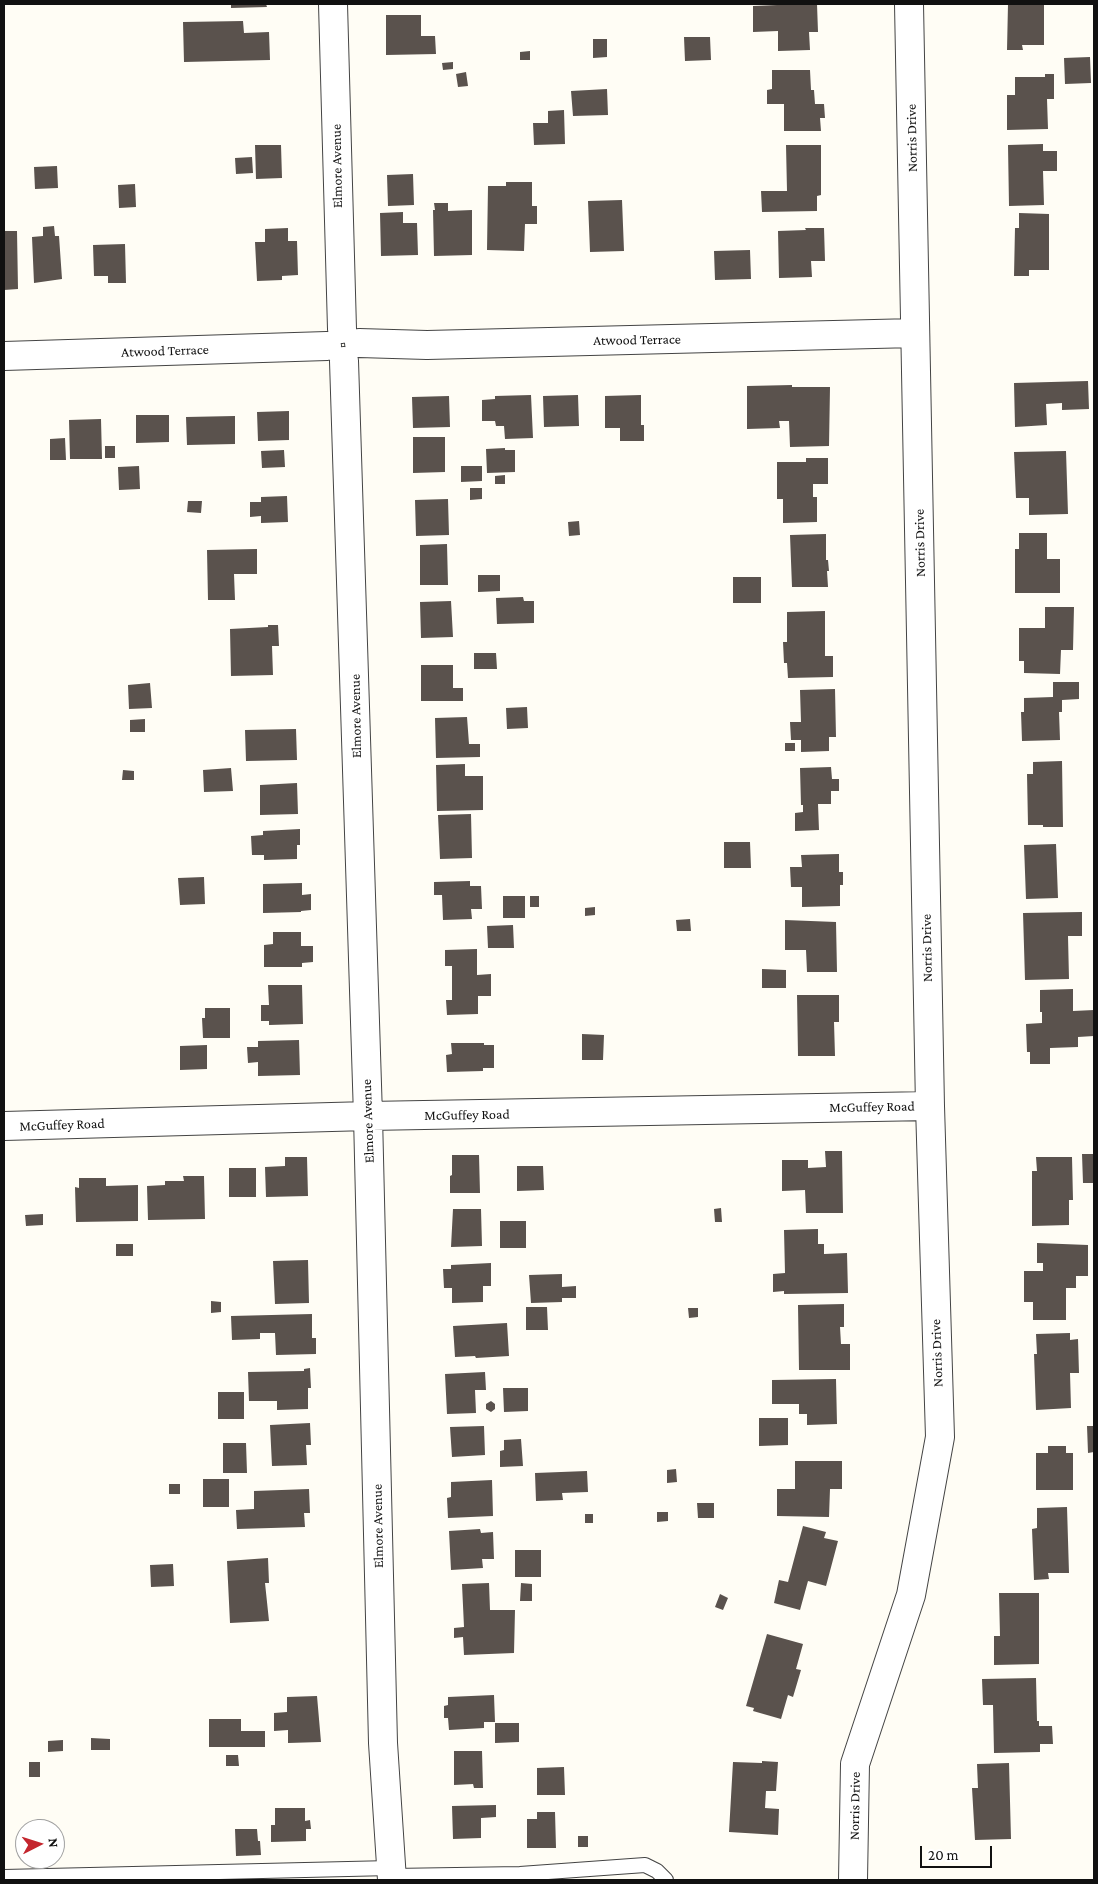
<!DOCTYPE html>
<style>
body{margin:0}
#map{position:relative;width:1098px;height:1884px;overflow:hidden;background:#fffdf5;font-family:"Crimson Pro",serif}
canvas{display:block}
.frame{position:absolute;inset:0;border:5px solid #111;pointer-events:none}
.north{position:absolute;left:15px;top:1819px;width:50px;height:50px;box-sizing:border-box;background:#fff;border:1px solid #a0a0a0;border-radius:50%;rotate:85deg;font-size:14px;font-weight:700;line-height:20px;text-align:center;color:#111}
.north::after{content:'';display:block;margin:auto;width:18px;height:22px;background:#c4262e;clip-path:polygon(50% 0,100% 100%,50% 72%,0 100%)}
.scale{position:absolute;left:920px;top:1846px;width:72px;height:22px;box-sizing:border-box;border:2px solid #111;border-top:0;padding-left:6px;font-size:15px;line-height:18px;white-space:nowrap;color:#111;-webkit-text-stroke:4px #fff;paint-order:stroke}
</style>
<div id="map">
<canvas width="1098" height="1884"></canvas>
<div class="frame"></div>
<div class="north">N</div>
<div class="scale">20 m</div>
</div>
<script>
const c = document.querySelector('canvas').getContext('2d');
c.lineJoin = 'round';
function fill(path, color) { c.fillStyle = color; c.fill(path, 'evenodd'); }
function strokePath(path, color, width, dash) { c.strokeStyle = color; c.lineWidth = width; c.lineCap = dash ? 'butt' : 'round'; c.setLineDash(dash || []); c.stroke(path); }
function label(font, color, halo, rows, align = 'center') {
  c.font = font + ' "Crimson Pro",serif'; c.lineWidth = 5; c.setLineDash([]); c.textBaseline = 'middle'; c.strokeStyle = halo; c.fillStyle = color; for (const [text, x, y, turn = 0] of rows) {
    c.save(); c.translate(x, y); c.rotate((+turn || 0) * Math.PI / 180); c.textAlign = isNaN(turn) ? turn : align; if (halo) c.strokeText(text, 0, 0); c.fillText(text, 0, 0); c.restore();
  }
}
fill(new Path2D(`
 M231,4h35l1,3 -36,1z
 M777,4h40l1,28h-9l1,18 -32,1v-20l-25,1v-26l24,-1z
 M1008,4h36v41h-22l1,5h-16z
 M386,15h35v21h14l1,18 -50,1z
 M243,21l1,12 25,-1 1,28 -86,2 -1,-40z
 M684,37h26l1,23 -26,1z
 M593,39h14v18l-14,1z
 M530,51v9h-10v-8z
 M1090,57l1,26 -26,1 -1,-26z
 M453,62v7l-10,1 -1,-7z
 M772,70h38l1,20h3l1,14h9l1,14h-5l1,13h-37v-27h-17v-14l5,-1z
 M466,72l2,14 -10,1 -2,-13z
 M1045,74h9v25h-7l1,30 -41,1v-35h8v-18h30z
 M607,89l1,26 -35,1 -2,-25z
 M564,110l1,34 -31,1 -1,-22h15v-12z
 M1043,144v7h14v20h-14l1,34 -35,1 -1,-61z
 M255,145h26l1,33 -26,1z
 M786,145h35v50l-4,1v15l-55,1 -1,-21h26z
 M252,157l1,16 -17,1 -1,-16z
 M57,166l1,22 -23,1 -1,-22z
 M413,174l1,31 -26,1 -1,-31z
 M506,182h26v24h5v18h-12l-1,27 -37,-1 1,-64h18z
 M135,184l1,23 -17,1 -1,-23z
 M622,200l2,51 -34,1 -2,-51z
 M434,203h14v8l24,-1v45l-38,1 -1,-46h2z
 M403,212v11h14l1,32 -37,1 -1,-43z
 M1019,213l30,1v56h-20v6h-15l1,-48h4z
 M54,226l1,10h4l3,43 -28,4 -2,-46 11,-1v-9z
 M288,228v13h9l1,34 -16,1v4l-25,1 -2,-39h10v-13z
 M805,228h19l1,33h-14l1,16 -33,1 -1,-47 28,-1z
 M4,231h13l1,58 -14,1z
 M125,244l1,39h-18v-7h-14l-1,-31z
 M750,250l1,29 -36,1 -1,-29z
 M1088,381l1,28 -27,1v-7l-16,1 1,21 -32,2 -1,-44z
 M792,385v2h38l-1,59 -39,1 -1,-26h-10l1,7 -33,1v-43z
 M531,395l2,43 -28,1 -1,-13h-8l-1,-5h-13v-21l13,-1v-3z
 M578,395l1,31 -35,1 -1,-31z
 M641,395v30h3v16h-24v-13h-15v-32z
 M449,396l1,31 -37,1 -1,-31z
 M289,411v29l-31,1 -1,-29z
 M136,415h33v27l-33,1z
 M235,416v28l-48,1 -1,-28z
 M101,419l1,40h-32l-1,-39z
 M413,437h32v35l-32,1z
 M65,438l1,22h-16v-21z
 M105,446h10v12h-10z
 M505,448v2h10v22l-28,1 -1,-24z
 M284,450l1,17 -23,1 -1,-17z
 M1066,451l2,63 -39,1v-17h-13l-2,-46z
 M806,458h22v26h-15v13h4v25l-34,1v-24h-6v-37h29z
 M139,466l1,23 -21,1 -1,-23z
 M461,466h21v15l-21,1z
 M505,475v9h-10v-8z
 M470,488h12v11l-12,1z
 M287,496l1,26 -27,1v-7l-11,1v-15h11v-5z
 M448,499l1,36 -33,1 -1,-36z
 M188,501h14l-1,12 -14,-1z
 M579,521l1,14 -11,1 -1,-14z
 M1019,533h28v26h13v34h-45v-44h4z
 M826,534v26h2l1,11h-2l1,16h-36l-2,-52z
 M447,544l1,41h-28v-40z
 M257,549v25h-23l1,26h-27l-1,-50z
 M478,575h22v16l-22,1z
 M733,577h28v26h-28z
 M523,597l1,4h10v22l-37,1 -1,-26z
 M451,601l2,36 -32,1 -1,-36z
 M1045,607h29l-1,43h-12l-1,24 -36,-1v-12h-5v-33h26z
 M825,611v45h8v21l-45,1 -1,-15h-3l-1,-21h4v-30z
 M268,625h10l1,21h-7l1,29 -42,1 -1,-47 38,-2z
 M474,653h22l1,16h-23z
 M421,665h32v23h10v13h-42z
 M1053,682h26v17l-17,1v12h-3l1,28 -38,1 -1,-29h3v-14l29,-1z
 M150,683l2,25 -23,1 -1,-24z
 M835,689l1,48h-7v14l-28,1v-12h-10l-1,-18h11l-1,-32z
 M527,707l1,21 -21,1 -1,-21z
 M467,717l2,27h11v13l-44,1 -1,-40z
 M145,719v13h-15v-12z
 M296,729l1,31 -51,1 -1,-31z
 M785,743h10v8h-10z
 M1062,761l1,66h-20v-2h-15l-1,-51h6v-12z
 M465,764v12h18v34l-46,1 -1,-46z
 M831,767l1,12h7v12h-8v13h-13l1,26 -24,1v-18l8,-1v-7h-2l-1,-37z
 M231,768l2,23 -29,1 -1,-22z
 M123,770l11,1v9h-12z
 M297,783l1,31 -38,1v-30z
 M471,814l1,44 -32,1 -2,-44z
 M300,829v16h-3v14l-33,1v-5h-12l-1,-19 12,-1v-4z
 M724,842h26l1,26h-27z
 M1056,844l2,54 -32,1 -2,-54z
 M839,854v18h4v13h-3v21l-38,1v-20h-11l-1,-20h12l-1,-12z
 M204,877l1,27 -25,1 -2,-27z
 M470,881v5h11l1,23h-11l1,10 -29,1 -1,-25h-8v-13z
 M302,883v12l9,-1v16l-10,1v1l-38,1v-29z
 M503,896h22v22h-22z
 M530,896h9v11h-9z
 M595,907v8l-10,1v-8z
 M1082,912v24h-14l1,43 -44,1 -2,-67z
 M690,919l1,12h-14l-1,-11z
 M785,920l51,2 1,50h-30l-1,-22h-21z
 M513,925l1,23h-26l-1,-22z
 M273,932h28v14h12v16l-11,1v4h-38v-22l9,-1z
 M477,949v26l14,-1v22h-13v18l-31,1 -1,-15h6v-34h-7v-16z
 M762,969l24,1v18h-24z
 M268,985h34l1,39 -34,1v-4h-8v-16h8z
 M1073,989v22l21,-1v26l-16,1v10l-28,1v16h-20v-12h-3l-1,-28 16,-1v-11h-2v-22z
 M797,995h42v27h-5l1,34h-37z
 M205,1008h25v30h-27l-1,-20h3z
 M582,1034l22,1 -1,25h-21z
 M299,1040l1,35 -42,1v-14l-10,1 -1,-16h11v-6z
 M451,1043h33v2h10v23h-11v3l-36,1 -1,-17 6,-1z
 M207,1045v24l-27,1v-24z
 M825,1151h17l1,62h-37l-1,-23 -23,1v-31h26v8l18,-1z
 M1082,1154h12v29h-11z
 M452,1155h27l1,38h-30v-17l2,-1z
 M285,1157h22l1,39 -42,1 -1,-30 20,-1z
 M1036,1157h36l1,43h-4v25l-37,1v-55h5z
 M517,1166h26l1,24 -27,1z
 M229,1168h27v29h-27z
 M183,1176h21l1,43 -57,1 -1,-34 18,-1v-4h19z
 M79,1178h27v8l32,-1v36l-62,1 -1,-35 4,1z
 M721,1208l1,14h-7l-1,-13z
 M453,1209h28l1,37 -31,1z
 M43,1214v11l-17,1 -1,-11z
 M500,1221h26v27h-26z
 M818,1229v15h6v10l23,-1 1,40 -64,1v-3l-11,1v-18l12,-1 -1,-43z
 M1037,1243l51,2v31h-12v12h-10v32h-33v-18h-9v-31h19v-8h-6z
 M116,1244h17v12h-17z
 M308,1260l1,43 -34,1 -2,-43z
 M491,1263v23h-8v16l-31,1v-15h-8l-1,-19h8v-4z
 M562,1274v13l14,-1v12h-14v4l-31,1 -2,-28z
 M211,1301l10,1v10l-10,1z
 M844,1304v23h-4l1,17h9v26h-51l-1,-65z
 M526,1307h21l1,23h-22z
 M688,1308h10v9l-9,1z
 M312,1314v24h4v16l-40,1 -1,-22h-15v6l-28,1 -1,-24z
 M507,1323l2,33 -33,2 -1,-2 -20,1 -2,-31z
 M1070,1333v7l8,-1 1,34h-9l1,35 -35,2 -2,-56h3l-1,-20z
 M310,1368l1,20h-3v21l-31,1v-9h-28l-1,-29 56,-1v-2z
 M485,1372l1,18h-11l1,23 -29,1 -2,-40z
 M836,1379l1,45 -30,1v-11h-8v-10h-27v-24z
 M503,1388h25v23l-24,1z
 M218,1392h26v27h-26z
 M491,1401l4,3v5l-4,3 -5,-3v-5z
 M759,1418h29v27l-29,1z
 M310,1423l1,22h-5l1,20 -35,1 -2,-41z
 M484,1426l1,29 -33,2 -2,-30z
 M1087,1426h7v26l-6,1z
 M521,1439l2,27 -23,1v-16l4,-1v-10z
 M223,1443h23l1,30h-24z
 M1048,1446h18v7h7v37h-37v-37h12z
 M795,1461h47v28h-12l-1,28 -52,-1v-27h18z
 M676,1469l1,13 -10,1v-13z
 M587,1471l1,21 -26,1 1,7 -27,1 -1,-28z
 M203,1479h26v28h-26z
 M492,1480l1,36 -45,2 -1,-20 4,-1v-15z
 M169,1484h11v10h-11z
 M309,1489l1,24h-6l1,14 -68,2 -1,-19 18,-1v-18z
 M697,1503h17v15h-16z
 M1067,1507l2,66h-21l1,6 -15,1 -2,-51 5,-1v-20z
 M657,1512h11v9l-11,1z
 M585,1514h8v9h-8z
 M803,1526l23,6 -2,6 14,3 -12,45 -18,-5 -8,29 -26,-7 5,-23 9,2z
 M480,1529l1,4 12,-1 1,27h-12l1,9 -32,2 -2,-39z
 M515,1550h26v27h-26z
 M268,1558l1,25h-4l4,38 -39,2 -3,-62z
 M173,1564l1,22 -23,1 -1,-22z
 M489,1583l1,27h25l-1,43 -50,2 -1,-18 -9,1v-10l10,-1 -2,-43z
 M521,1583l11,1v17h-12z
 M999,1593h40v71l-45,1v-29h6z
 M720,1594l8,4 -5,12 -8,-3z
 M767,1634l36,10 -7,25 5,1 -8,27 -5,-2 -7,24 -28,-8 1,-3 -8,-2z
 M1036,1678l1,43h2v5h13l1,18h-13v8l-46,1 -1,-48h-10l-1,-26z
 M494,1695l1,27h-11v6l-35,2 -1,-12h-4v-12l4,-1v-8z
 M317,1696l4,46 -33,1v-13l-14,1v-18l13,-1v-15z
 M209,1719h32v12h24v16h-56z
 M495,1723h24v19l-24,1z
 M91,1738l19,1v11h-19z
 M63,1740v11l-15,1v-11z
 M454,1751h28l1,37h-9l-1,-4 -19,1z
 M226,1755h12l1,11h-13z
 M762,1761l16,1 -2,29h-10l-1,17 14,1 -1,26 -49,-3 4,-70 29,1z
 M29,1762h11v15h-11z
 M1009,1763l2,76 -36,1 -3,-52h6l-1,-24z
 M564,1767l1,28h-28v-27z
 M496,1805v12l-15,1v20l-28,1 -1,-33z
 M275,1808h30v13l5,-1 1,9h-5v12l-35,1v-17h4z
 M537,1812h18l1,36h-29v-29h10z
 M235,1829h22l1,12h2l1,14 -25,1z
 M578,1836h10v11h-10z`), '#5a524d');
const lane = new Path2D(`
 M392,1876l128,-2 125,-9 12,6 9,9
 M4,1877l387,-9`);
const street = new Path2D(`
 M333,4l9,325
 M359,343l68,2 488,-12
 M4,356l323,-10
 M344,361l24,755 15,627 9,137
 M4,1126l364,-10 562,-10
 M853,1880l2,-116 56,-169 29,-158 -10,-331 -21,-1102`);
strokePath(lane, '#444', 16);
strokePath(street, '#444', 30);
strokePath(lane, '#fff', 14);
strokePath(street, '#fff', 28);
label('14px', '#111', '#fff', [
 ["Norris Drive",912,138,-91],
 ["Elmore Avenue",337,166,-91],
 ["Atwood Terrace",637,340,-1],
 ["Atwood Terrace",165,351,-2],
 ["Norris Drive",920,543,-91],
 ["Elmore Avenue",356,716,-91],
 ["Norris Drive",927,948,-91],
 ["McGuffey Road",872,1107,-1],
 ["McGuffey Road",467,1115,-1],
 ["Elmore Avenue",368,1121,-92],
 ["McGuffey Road",62,1125,-2],
 ["Norris Drive",937,1353,-92],
 ["Elmore Avenue",378,1526,-91],
 ["Norris Drive",855,1806,-89]
]);
</script>
